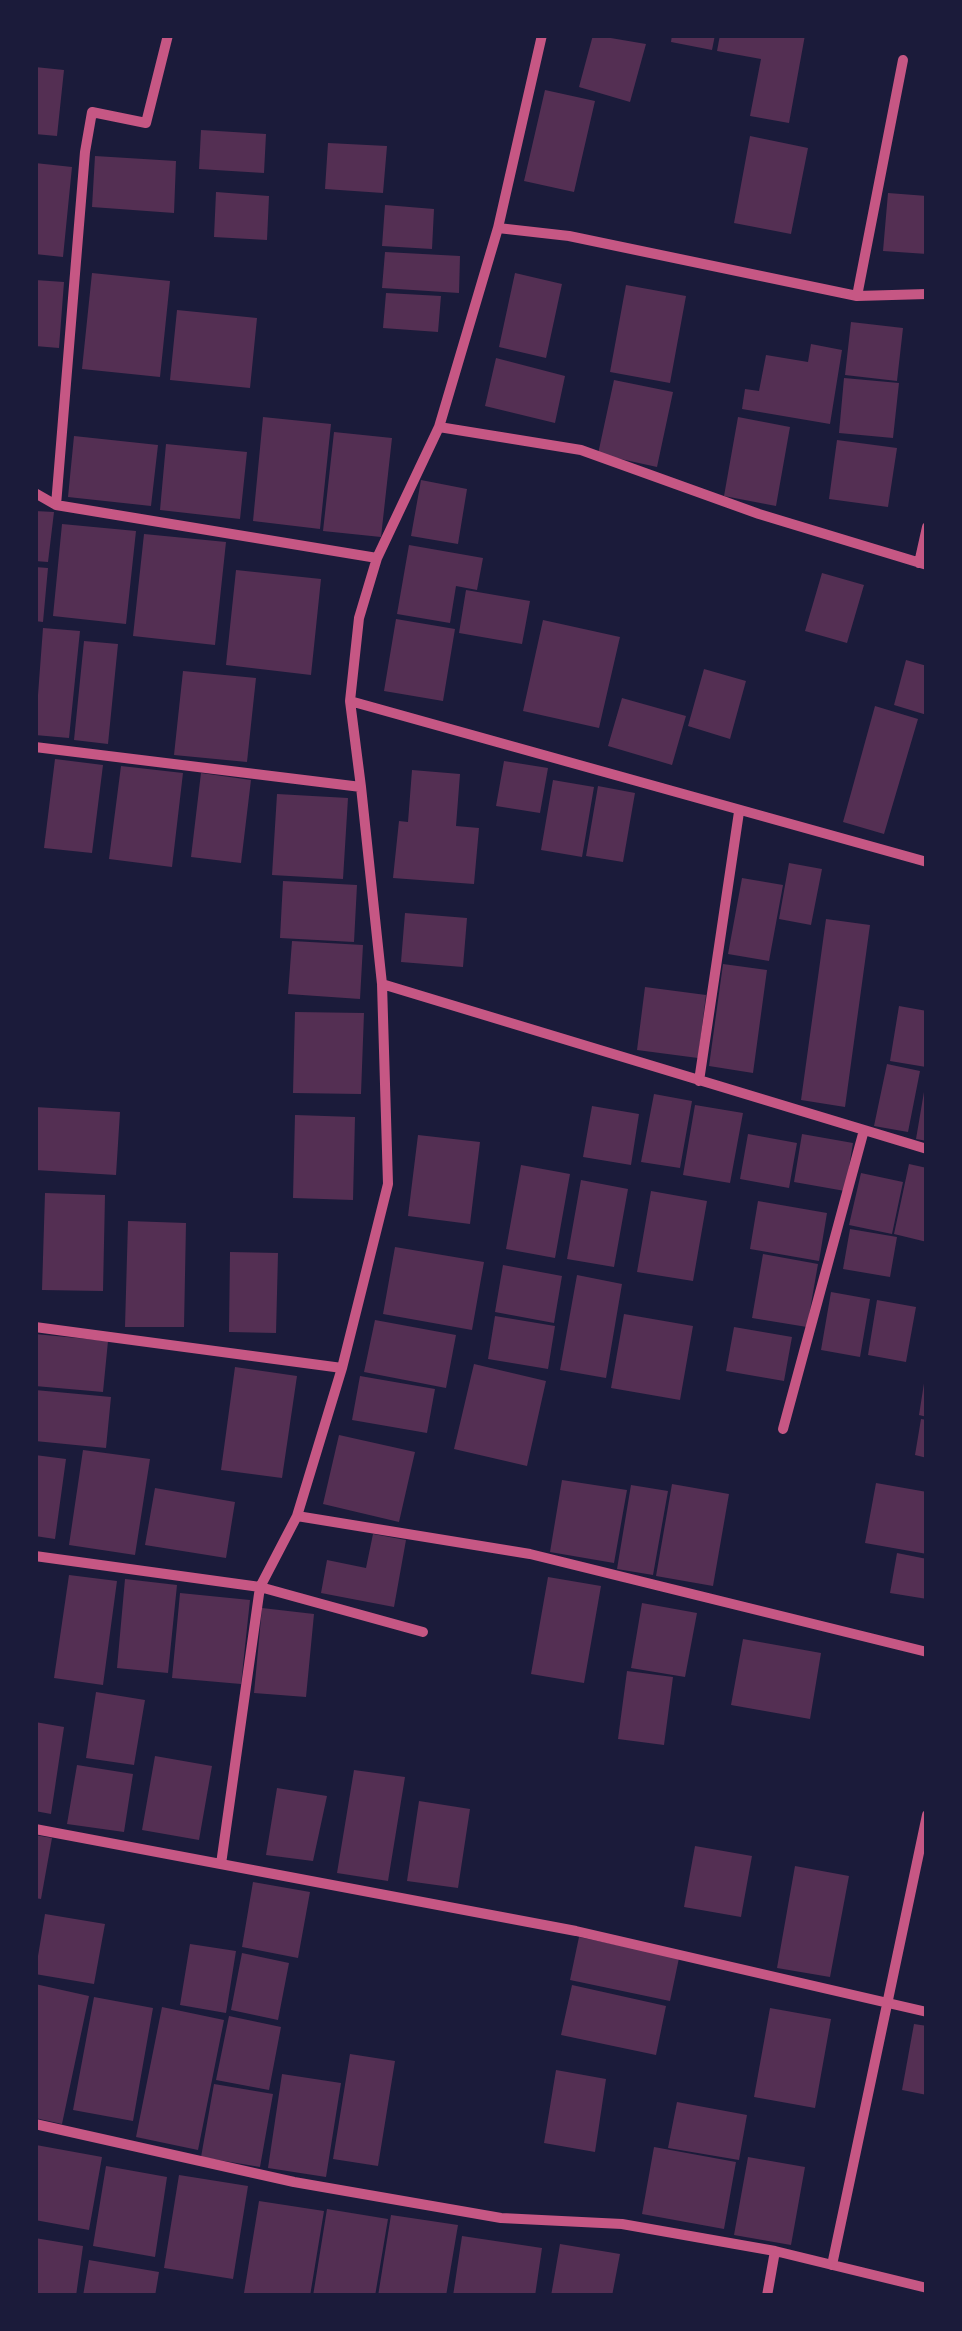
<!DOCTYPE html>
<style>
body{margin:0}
#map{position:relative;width:962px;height:2331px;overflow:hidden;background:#1b1b3a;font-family:"DejaVu Sans",sans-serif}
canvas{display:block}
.frame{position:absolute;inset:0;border:38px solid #1b1b3a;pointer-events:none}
</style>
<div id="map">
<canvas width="962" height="2331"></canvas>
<div class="frame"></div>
</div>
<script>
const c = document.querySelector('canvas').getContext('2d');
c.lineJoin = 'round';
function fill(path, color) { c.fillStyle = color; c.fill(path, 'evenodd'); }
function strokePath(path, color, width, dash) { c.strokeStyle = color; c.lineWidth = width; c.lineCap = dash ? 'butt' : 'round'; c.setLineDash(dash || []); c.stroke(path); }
fill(new Path2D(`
 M593,35l53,9 -16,58 -51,-15z
 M672,35h43l-3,15 -41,-8z
 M720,35h85l-16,88 -39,-7 11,-57 -44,-8z
 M35,67l29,3 -7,66 -22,-2z
 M545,90l50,11 -21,91 -50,-11z
 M201,130l65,4 -2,39 -65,-4z
 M750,136l58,12 -17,86 -57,-11z
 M328,143l59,3 -4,47 -58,-4z
 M95,156l81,5 -2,52 -82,-6z
 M35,163l37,4 -9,90 -28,-3z
 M216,192l53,4 -2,44 -53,-3z
 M888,193l39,3v58l-44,-3z
 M385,205l49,4 -2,40 -50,-3z
 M385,252l75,4 -1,37 -77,-5z
 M92,273l78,8 -10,96 -78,-8z
 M515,273l47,11 -16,74 -47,-11z
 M35,280l29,2 -5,66 -24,-2z
 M626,285l60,11 -16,87 -60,-11z
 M386,293l55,3 -3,36 -55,-4z
 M177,310l80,8 -7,70 -80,-8z
 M851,322l52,6 -6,53 -52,-6z
 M811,344l31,6 -12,74 -88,-15 3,-20 14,2 7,-36 42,7z
 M496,358l69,18 -10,47 -70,-17z
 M844,378l55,5 -6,55 -54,-5z
 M614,380l59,12 -16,75 -59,-13z
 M263,417l68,7 -11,105 -67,-8z
 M738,417l52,10 -14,79 -52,-10z
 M334,432l58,6 -11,99 -58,-6z
 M74,436l84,9 -7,61 -83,-9z
 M837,440l60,8 -9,59 -59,-8z
 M166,444l81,8 -7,67 -80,-9z
 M421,480l46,9 -9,55 -47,-8z
 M35,511l19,1 -6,50 -13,-1z
 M62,524l74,7 -10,93 -73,-8z
 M144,534l82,8 -11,103 -82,-9z
 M409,545l74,13 -6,32 -21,-4 -6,37 -53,-9z
 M35,567l13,1 -5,54 -8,-1z
 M236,570l85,9 -10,96 -85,-10z
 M822,573l42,12 -17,58 -42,-12z
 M466,590l64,11 -8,43 -63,-11z
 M396,619l59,10 -12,72 -59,-10z
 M543,620l77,17 -21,91 -76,-17z
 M43,628l37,3 -11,107 -34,-3z
 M84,641l34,3 -10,100 -34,-4z
 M906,660l21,6v49l-33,-10z
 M704,669l42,12 -16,58 -42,-13z
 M183,671l73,7 -9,84 -73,-7z
 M622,698l64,18 -14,49 -64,-19z
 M875,706l43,13 -34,115 -41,-12z
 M55,759l48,6 -11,88 -48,-5z
 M504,761l44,7 -8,45 -44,-7z
 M121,766l62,7 -11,94 -63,-8z
 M412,770l48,4 -4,52 23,2 -5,56 -81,-6 6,-57 9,1z
 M201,773l50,7 -10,83 -50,-6z
 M553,780l41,7 -12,70 -41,-7z
 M598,786l37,7 -12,69 -37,-6z
 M277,794l71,4 -5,81 -71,-4z
 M789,863l33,6 -11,56 -32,-6z
 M742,878l41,7 -14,76 -41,-7z
 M283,881l74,4 -3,57 -74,-4z
 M405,913l62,5 -4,49 -62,-5z
 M826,919l44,6 -25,182 -44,-7z
 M292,941l71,4 -3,54 -72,-5z
 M723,964l44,6 -14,103 -44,-7z
 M645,987l61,8 -8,63 -61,-8z
 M899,1006l28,5 -1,56 -36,-6z
 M295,1012l69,1 -3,81 -68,-1z
 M887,1064l33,7 -12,61 -34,-6z
 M925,1086h2v55l-11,-2z
 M654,1094l38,7 -12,67 -39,-6z
 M695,1105l48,8 -13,70 -47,-8z
 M592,1106l47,8 -8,51 -48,-8z
 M35,1107l85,5 -4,63 -81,-5z
 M295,1115l60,2 -2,83 -60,-2z
 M748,1134l49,9 -8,45 -49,-9z
 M802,1134l51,9 -8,48 -51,-9z
 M418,1135l62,7 -10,82 -62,-8z
 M909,1164l18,4v74l-33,-8z
 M521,1165l49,9 -15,84 -49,-9z
 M861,1173l42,9 -11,52 -43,-9z
 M581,1180l47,9 -14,78 -47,-8z
 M651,1191l56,10 -14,80 -56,-9z
 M45,1193l60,2 -2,96 -61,-1z
 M758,1201l69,12 -8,48 -69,-12z
 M128,1221l58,2 -2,104h-59z
 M850,1229l47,8 -7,40 -47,-8z
 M395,1247l89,15 -12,68 -89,-16z
 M230,1252l48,1 -2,80 -47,-1z
 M763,1254l55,10 -11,63 -55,-9z
 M503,1265l59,11 -8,47 -59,-11z
 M577,1275l45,9 -16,94 -46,-8z
 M831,1292l39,7 -10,58 -39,-7z
 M877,1300l39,7 -10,55 -38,-7z
 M624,1314l69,12 -13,74 -69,-12z
 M495,1316l60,10 -7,43 -60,-10z
 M375,1320l81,15 -10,53 -82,-16z
 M734,1327l58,10 -8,44 -58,-10z
 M35,1334l73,7 -5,51 -68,-6z
 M474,1364l72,17 -19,85 -73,-17z
 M235,1367l62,9 -15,102 -61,-8z
 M360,1376l75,13 -8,44 -75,-13z
 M925,1377h2v40l-8,-2z
 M35,1390l76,7 -5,51 -71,-7z
 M921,1419l6,1v38l-12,-3z
 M339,1435l76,17 -16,70 -76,-18z
 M83,1450l67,9 -15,96 -66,-10z
 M35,1455l31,4 -11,80 -20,-3z
 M562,1480l65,10 -13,73 -64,-11z
 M876,1483l51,9v62l-62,-11z
 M672,1484l57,10 -16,92 -57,-10z
 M631,1485l37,6 -15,84 -36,-6z
 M155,1488l80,14 -9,56 -81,-13z
 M373,1534l33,6 -12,67 -73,-14 6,-33 39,8z
 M897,1553l30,6v40l-37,-6z
 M69,1575l48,6 -14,104 -49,-7z
 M548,1577l53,9 -17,97 -53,-9z
 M125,1579l52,6 -9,88 -51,-5z
 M180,1593l70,7 -9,84 -69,-6z
 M642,1603l55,10 -12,64 -54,-9z
 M262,1608l52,6 -8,83 -52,-4z
 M743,1639l78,14 -11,66 -79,-14z
 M627,1671l46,6 -9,68 -46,-6z
 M96,1692l49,8 -11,65 -48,-7z
 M35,1722l29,5 -13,87 -16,-3z
 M155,1756l57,10 -13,74 -57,-10z
 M77,1765l56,9 -9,58 -57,-8z
 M354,1770l51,7 -17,104 -51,-8z
 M277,1788l50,8 -14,65 -47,-6z
 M419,1801l51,8 -12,79 -51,-7z
 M35,1835l17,3 -11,61 -6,-1z
 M695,1846l57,10 -11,61 -57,-10z
 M795,1866l54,10 -19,101 -53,-9z
 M253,1882l57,10 -12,66 -56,-11z
 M45,1914l60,10 -11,60 -59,-10z
 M579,1937l100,21 -9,43 -100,-21z
 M190,1944l46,7 -10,62 -46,-8z
 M242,1953l47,10 -11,57 -47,-10z
 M35,1984l54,12 -27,128 -27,-6z
 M572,1985l94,21 -10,49 -95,-20z
 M94,1997l59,11 -20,113 -60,-11z
 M162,2007l62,13 -26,130 -62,-13z
 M770,2008l61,11 -16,89 -61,-11z
 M229,2016l52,11 -12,63 -53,-10z
 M914,2024l13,2v69l-25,-5z
 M350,2054l45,7 -17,105 -45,-7z
 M556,2070l50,9 -11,73 -51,-9z
 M282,2074l59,9 -15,94 -58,-9z
 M214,2084l59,10 -13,73 -59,-10z
 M677,2102l70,13 -8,45 -71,-12z
 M36,2145l66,12 -13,73 -54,-10z
 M654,2147l82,15 -12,67 -82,-15z
 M748,2157l57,10 -14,78 -57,-10z
 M106,2166l61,11 -12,80 -62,-11z
 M179,2175l69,11 -15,93 -69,-11z
 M259,2201l65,10 -14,85 -66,-3z
 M327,2209l61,10 -13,77h-62z
 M391,2215l67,10 -12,71h-68z
 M462,2236l80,12 -7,48h-82z
 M35,2238l48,8 -7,50h-41z
 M560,2244l60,10 -8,42h-61z
 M89,2260l70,12 -4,24h-72z`), '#542f53');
strokePath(new Path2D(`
 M498,228l44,-193
 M857,296l46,-236
 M439,427l142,23 178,64 168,51
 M35,493l21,12 321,53
 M56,505l29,-353 7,-40 54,11 22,-88
 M919,563l8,-36
 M350,701l9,-83 18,-60 62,-131 59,-199 71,8 288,60 70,-2
 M35,747l326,40 -11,-86 577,161
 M382,984l545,165
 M699,1081l40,-269
 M35,1327l307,41
 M783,1429l81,-299
 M297,1516l45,-148 46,-184 -6,-200 -21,-197
 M35,1556l225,31 163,45
 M35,1829l541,102 351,81
 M221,1864l39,-277 37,-71 233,38 397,98
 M35,2124l259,58 207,36 121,6 153,27 152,37
 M832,2265l95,-450
 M767,2296l8,-45`), '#c65784', 10);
</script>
